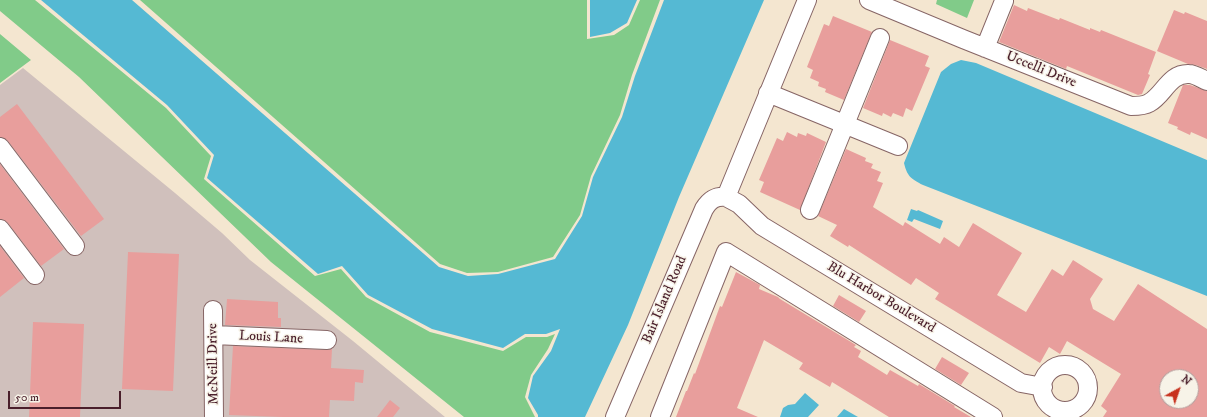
<!DOCTYPE html>
<style>
body{margin:0}
#map{position:relative;width:1207px;height:417px;overflow:hidden;background:#f4e6d0;font-family:"IM FELL DW Pica",serif}
canvas{display:block}
.north{position:absolute;left:1159px;top:369px;width:40px;height:40px;box-sizing:border-box;background:#f7f3e8;border:1px solid #b29e9c;border-radius:50%;rotate:40deg;font-size:11px;font-weight:700;line-height:16px;text-align:center;color:#4a1f2b}
.north::after{content:'';display:block;margin:auto;width:14px;height:18px;background:#c8321e;clip-path:polygon(50% 0,100% 100%,50% 72%,0 100%)}
.scale{position:absolute;left:8px;top:391px;width:113px;height:18px;box-sizing:border-box;border:2px solid #4a1f2b;border-top:0;padding-left:5px;font-size:12px;line-height:14px;white-space:nowrap;color:#4a1f2b;-webkit-text-stroke:3px #f7f3e8;paint-order:stroke}
</style>
<div id="map">
<canvas width="1207" height="417"></canvas>
<div class="north">N</div>
<div class="scale">50 m</div>
</div>
<script>
const c = document.querySelector('canvas').getContext('2d');
c.lineJoin = 'round';
function fill(path, color) { c.fillStyle = color; c.fill(path, 'evenodd'); }
function strokePath(path, color, width, dash) { c.strokeStyle = color; c.lineWidth = width; c.lineCap = dash ? 'butt' : 'round'; c.setLineDash(dash || []); c.stroke(path); }
function label(font, color, halo, rows, align = 'center') {
  c.font = font + ' "IM FELL DW Pica",serif'; c.lineWidth = 3; c.setLineDash([]); c.textBaseline = 'middle'; c.strokeStyle = halo; c.fillStyle = color; for (const [text, x, y, turn = 0] of rows) {
    c.save(); c.translate(x, y); c.rotate((+turn || 0) * Math.PI / 180); c.textAlign = isNaN(turn) ? turn : align; if (halo) c.strokeText(text, 0, 0); c.fillText(text, 0, 0); c.restore();
  }
}
fill(new Path2D(`
 M23,68l152,125 47,40 28,27 103,81 92,76h-445v-332z`), '#d0c0bc');
fill(new Path2D(`
 M0,0h35l131,108 45,48 -7,23 111,97 26,-7 25,28 64,35 73,19 23,-14h21l8,-3 -7,15 -17,26 -6,22 10,20h-71l-193,-155 -192,-185 -79,-66z
 M140,0h447v39l27,-4 15,-10 11,-25h20l-28,75 -12,40 -29,61 -11,39 -27,42 -55,15 -31,1 -27,-9z
 M937,0h37l-7,18 -31,-14z
 M0,34l31,26 -31,23z`), '#81cb89');
fill(new Path2D(`
 M41,0h91l307,267 29,9 30,-2 57,-15 27,-43 11,-39 29,-60 13,-41 29,-76h100l-85,197 -51,128 -43,92h-47v-2l-10,-17 5,-22 18,-25 9,-22 -14,5h-21l-22,14 -71,-19 -64,-34 -26,-29 -24,8 -111,-96 7,-23 -47,-50z
 M590,0h47l-10,23 -17,10 -20,4z
 M961,60l15,3 231,97v136l-284,-111c-12,-6 -16,-9 -19,-22l37,-91 10,-8z
 M911,209l6,2 1,-1 25,11 -3,8 -26,-10 -2,3 -5,-2z
 M805,393l14,12 -11,12h-28l3,-9 5,-3 7,-1z
 M844,409l14,8h-21z`), '#55b9d3');
fill(new Path2D(`
 M1014,5l13,6 1,-3 31,12 1,-2 30,12v-2l10,4 1,-2 55,22 -8,22 2,1 -8,19 -4,1 -71,-29 -1,3 -67,-27z
 M1174,10l10,4 1,-2 22,9v48l-11,-4 -8,-1 -31,-13z
 M833,16l39,16 -28,68 -19,-8 1,-3 -8,-3 1,-4 -9,-4 3,-8 -6,-3 17,-43 5,2z
 M890,40l39,16 -4,10 5,2 -18,43 -6,-3 -3,9 -10,-4 -2,4 -8,-4 -1,3 -19,-8z
 M1183,85h7l17,6v48l-16,-7 -1,3 -13,-6 1,-2 -10,-4z
 M17,104l87,115 -23,17 -73,-95 -4,-3 -4,-1v-20z
 M787,132l10,5 1,-4 8,3 1,-3 19,9 -26,68 -40,-18 4,-10 -5,-2 18,-42 6,3z
 M846,149l20,9 -1,3 8,3 -2,4 10,4 -4,9 6,2 -10,24 30,19 2,-4 35,22 4,-7 15,10 14,-24 49,30 -25,42 29,17 26,-43 11,7 10,-16 30,19 -13,20 3,10 21,12 24,-37 69,45v88h-104l4,-6 -6,-5 20,-32 -54,-33 -7,13 -11,-7 -9,16 -105,-64 4,-6 -23,-15 -5,7 -62,-40 -1,2 -18,-11 7,-11 -19,-9zM1167,377h24v24h-24z
 M0,164l64,85 -23,17 -33,-43 -4,-3 -4,-1z
 M0,246l24,32 -24,19z
 M128,252l51,2 -6,137 -51,-2z
 M736,272l24,13 -1,4 19,8 2,2 76,46 -2,2 7,4 -3,6 29,18 3,-5 28,16 1,-2 36,22 -1,1 17,10h-82l-57,-35 -2,5 -31,-18 4,-6 -39,-23 -27,68 21,9h-82l10,-26h1l7,-18 1,1 25,-68 2,1z
 M839,295l27,16 -7,11 -26,-16z
 M227,299l51,3v16h3v9l-56,-2z
 M33,322l51,2 -4,93h-51z
 M233,346l94,4 5,-1 -1,19 33,2 -1,13 -8,-1 -1,19 -24,-1 -1,17h-46l-54,-2z
 M942,357l27,16 -8,12 -26,-16z
 M390,400l10,8 -7,9h-16z`), '#e89e9c');
const minor = new Path2D(`
 M869,0l94,39 168,67c6,0 13,0 18,-3 15,-8 20,-30 40,-29 6,0 13,5 18,7
 M985,48l19,-47
 M768,93l130,53
 M0,147l75,99
 M726,197l13,7 23,22 259,157 22,4
 M726,197l81,-197
 M810,210l70,-172
 M0,229l35,46
 M213,310l1,107
 M214,335l113,5
 M1042 388a23 23 0 1 1 46 0a23 23 0 1 1-46 0Z
 M615,417l89,-208c6,-10 12,-13 22,-12
 M660,417l66,-165 267,165`);
strokePath(minor, '#866565', 20);
strokePath(minor, '#fff', 18);
label('14px', '#4a1f2b', '#f7f3e8', [
 ["Uccelli Drive",1041,70,22],
 ["Blu Harbor Boulevard",881,298,31],
 ["Bair Island Road",665,300,-67],
 ["Louis Lane",271,338,3],
 ["McNeill Drive",214,364,-91]
]);
</script>
